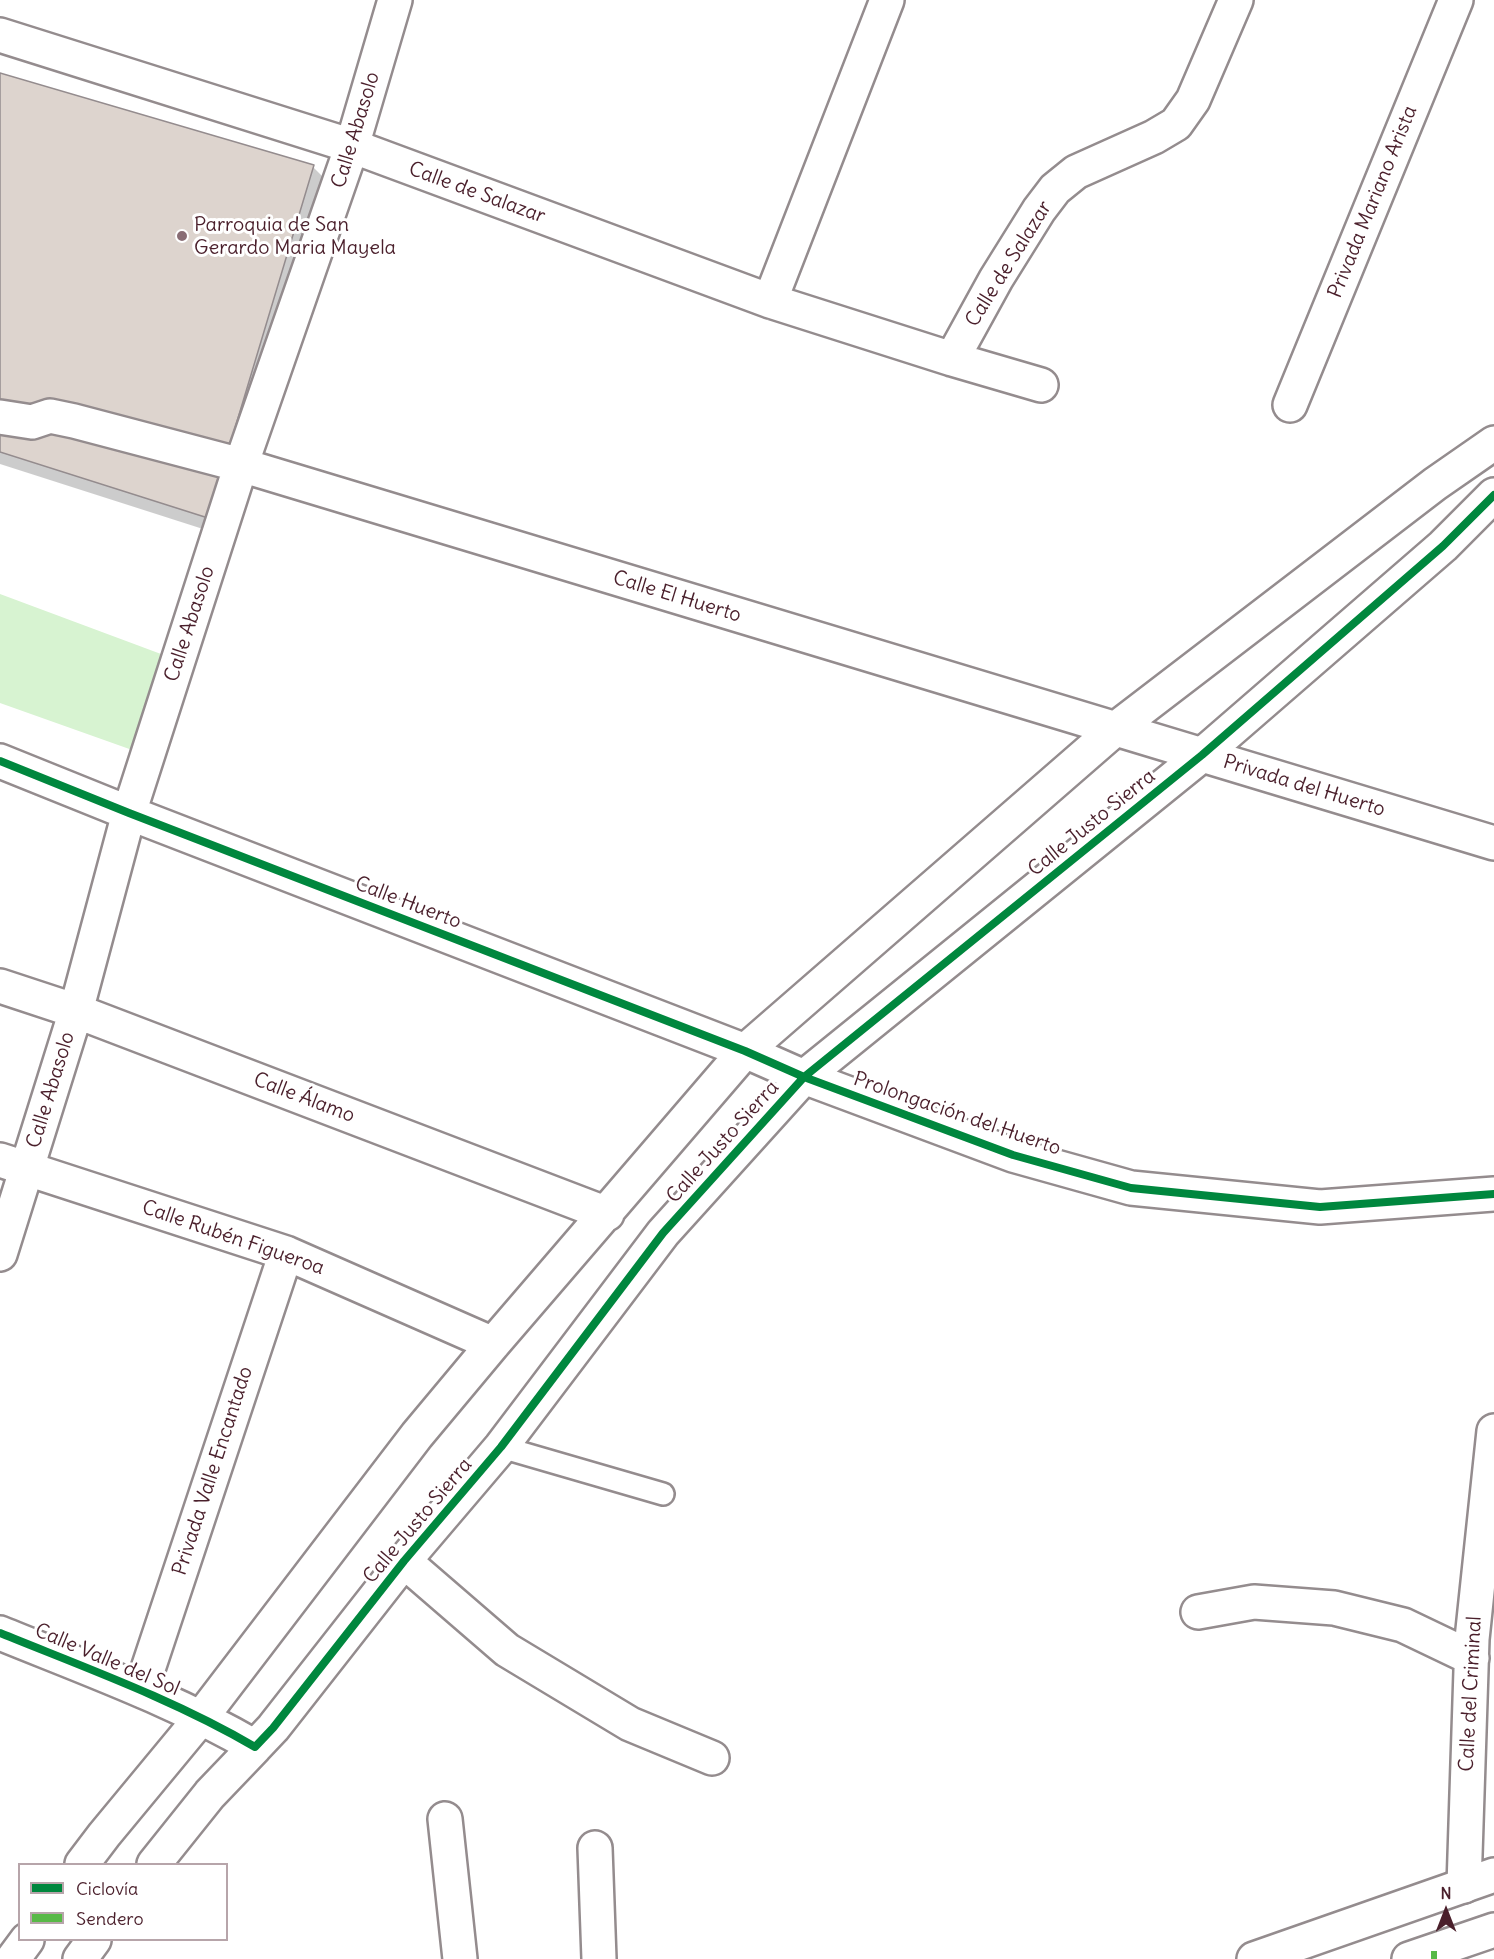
<!DOCTYPE html>
<meta charset="utf-8">
<style>
body{margin:0}
#map{position:relative;width:1494px;height:1959px;overflow:hidden;background:#fff;font-family:Delius,sans-serif}
canvas{display:block}
.legend{position:absolute;left:18px;top:1863px;width:210px;height:78px;box-sizing:border-box;background:#fff;border:2px solid #b7a5aa;margin:0;padding:8px 10px;list-style:none;font-size:18px;color:#4a1f2b}
.legend li{display:flex;align-items:center;gap:12px;height:30px}
.legend b{width:30px;border:2px solid #b7a5aa}
.north{position:absolute;left:1416px;top:1881px;width:60px;height:60px;-webkit-text-stroke:4px #fff;paint-order:stroke;rotate:0deg;font-size:16px;font-weight:700;line-height:24px;text-align:center;color:#4a1f2b}
.north::after{content:'';display:block;margin:auto;width:21px;height:27px;background:#4a1f2b;clip-path:polygon(50% 0,100% 100%,50% 72%,0 100%)}
</style>
<div id="map">
<canvas width="1494" height="1959"></canvas>
<ul class="legend">
<li><b style="height:8px;background:#00873e"></b>Ciclovía</li>
<li><b style="height:8px;background:#58b947"></b>Sendero</li>
</ul>
<div class="north">N</div>
</div>
<script>
const c = document.querySelector('canvas').getContext('2d');
c.lineJoin = 'round';
function fill(path, color) { c.fillStyle = color; c.fill(path, 'evenodd'); }
function strokePath(path, color, width, dash) { c.strokeStyle = color; c.lineWidth = width; c.lineCap = dash ? 'butt' : 'round'; c.setLineDash(dash || []); c.stroke(path); }
function label(font, color, halo, rows, align = 'center') {
  c.font = font + ' Delius,sans-serif'; c.lineWidth = 6; c.setLineDash([]); c.textBaseline = 'middle'; c.strokeStyle = halo; c.fillStyle = color; for (const [text, x, y, turn = 0] of rows) {
    c.save(); c.translate(x, y); c.rotate((+turn || 0) * Math.PI / 180); c.textAlign = isNaN(turn) ? turn : align; if (halo) c.strokeText(text, 0, 0); c.fillText(text, 0, 0); c.restore();
  }
}
fill(new Path2D(`
 M0,594l161,60 -26,97 -135,-48z`), '#d7f3d1');
fill(new Path2D(`
 M0,74l313,93 20,20 -105,350 -228,-73z`), '#0003');
const building = new Path2D(`
 M0,73l314,92 -106,353 -208,-66z`);
fill(building, '#ddd4ce');
strokePath(building, '#948c8e', 1.5);
const service = new Path2D(`
 M501,1447l162,47`);
const minor = new Path2D(`
 M0,35l352,111 418,155 182,58 89,26
 M770,301l117,-301
 M952,359l44,-80 43,-69 16,-21 21,-17 78,-35 22,-13 17,-24 43,-100
 M1290,405l166,-405
 M0,417l32,5 18,-6 24,5 167,44 1253,378
 M0,761l129,52 616,238 59,26 209,78 118,33 189,19 174,-13
 M0,986l76,25 531,203
 M0,1160l286,93 207,91
 M0,1254l76,-243 53,-198 112,-348 111,-319 43,-146
 M404,1561l103,89 123,74 82,34
 M1198,1612l56,-10 80,6 69,17 69,33
 M0,1633c86,35 175,67 255,114l18,-19 131,-167 97,-114 162,-214 141,-156 398,-322 241,-209 51,-51
 M141,1690l145,-437
 M445,1819l15,140
 M595,1848l4,111
 M82,1864l22,-29 96,-116 217,-284 76,-91 252,-293 369,-321 321,-246 59,-41
 M154,1864l56,-70 45,-47
 M1464,1886l8,-247 22,-208
 M13,1959l14,-19
 M80,1959l14,-19`);
const primary = new Path2D(`
 M1254,1959l240,-84
 M1409,1959l85,-29`);
strokePath(service, '#948c8e', 26);
strokePath(minor, '#948c8e', 38);
strokePath(primary, '#948c8e', 38);
strokePath(service, '#fff', 21);
strokePath(minor, '#fff', 33);
strokePath(primary, '#fff', 33);
strokePath(new Path2D(`
 M1434,1951v8`), '#58b947', 6, [12, 6]);
strokePath(new Path2D(`
 M0,761l129,52 616,238 59,26 209,78 118,33 189,19 174,-13
 M0,1633c86,35 175,67 255,114l18,-19 131,-167 97,-114 162,-214 141,-156 398,-322 241,-209 51,-51`), '#00873e', 8);
for (const [x, y, r, color] of [
 [182,236,6,"#896d75"]
]) { const dot = new Path2D(); dot.arc(x, y, r, 0, 2 * Math.PI); c.fillStyle = color; c.fill(dot); strokePath(dot, '#fff', 2); }
label('20px', '#4a1f2b', '#fff', [
 ["Calle Abasolo",356,130,-73],
 ["Calle de Salazar",477,193,20],
 ["Privada Mariano Arista",1373,202,-68],
 ["Calle de Salazar",1009,264,-58],
 ["Calle El Huerto",677,597,17],
 ["Calle Abasolo",190,624,-72],
 ["Privada del Huerto",1304,786,17],
 ["Calle Justo Sierra",1092,823,-39],
 ["Calle Huerto",408,903,21],
 ["Calle Abasolo",51,1090,-73],
 ["Calle Álamo",304,1098,21],
 ["Prolongación del Huerto",957,1114,19],
 ["Calle Justo Sierra",723,1142,-48],
 ["Calle Rubén Figueroa",233,1238,19],
 ["Privada Valle Encantado",213,1471,-72],
 ["Calle Justo Sierra",418,1521,-50],
 ["Calle Valle del Sol",107,1660,23],
 ["Calle del Criminal",1471,1694,-87]
]);
label('20px', '#4a1f2b', '#fff', [
 ["Parroquia de San",194,225],
 ["Gerardo Maria Mayela",194,248]
], 'left');
</script>
